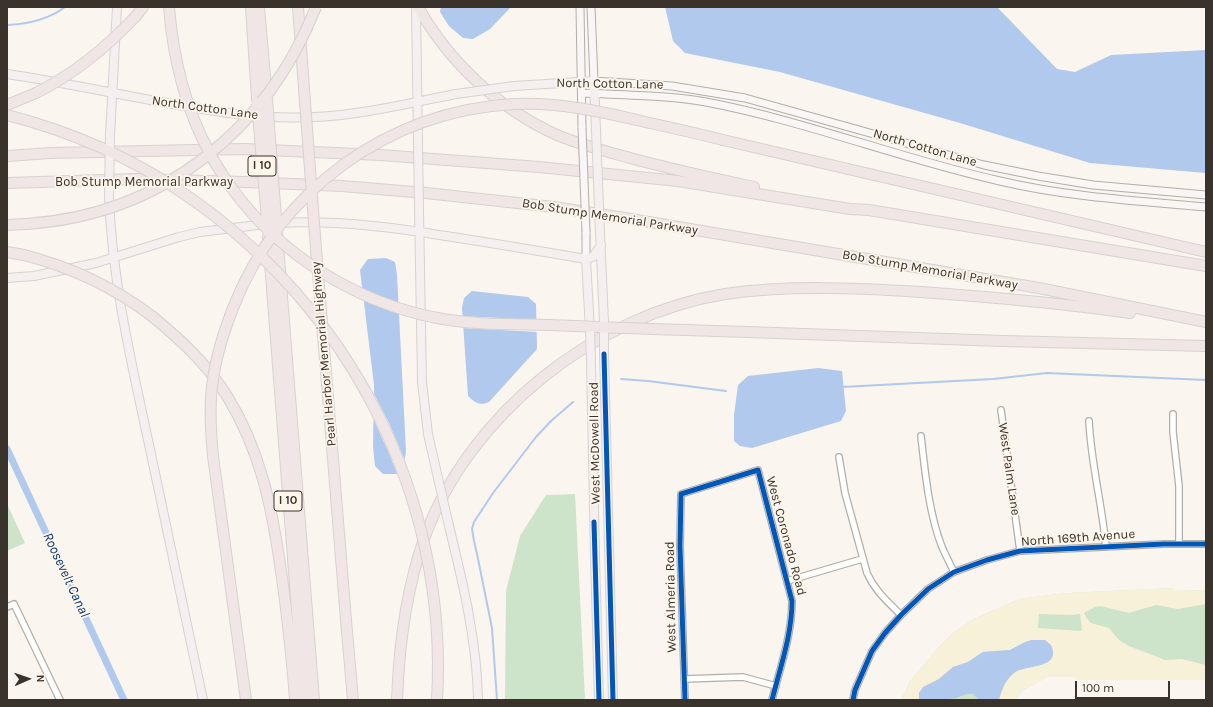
<!DOCTYPE html>
<style>
body{margin:0}
#map{position:relative;width:1213px;height:707px;overflow:hidden;background:#faf5ef;font-family:Karla,sans-serif}
canvas{display:block}
.frame{position:absolute;inset:0;border:8px solid #39332c;pointer-events:none}
.north{position:absolute;left:8px;top:659px;width:40px;height:40px;-webkit-text-stroke:3px #fef5eb;paint-order:stroke;rotate:88deg;font-size:11px;font-weight:700;line-height:16px;text-align:center;color:#39332c}
.north::after{content:'';display:block;margin:auto;width:14px;height:18px;background:#39332c;clip-path:polygon(50% 0,100% 100%,50% 72%,0 100%)}
.scale{position:absolute;left:1075px;top:681px;width:95px;height:18px;box-sizing:border-box;border:2px solid #39332c;border-top:0;padding-left:5px;font-size:12px;line-height:14px;white-space:nowrap;color:#39332c;-webkit-text-stroke:3px #fef5eb;paint-order:stroke}
</style>
<div id="map">
<canvas width="1213" height="707"></canvas>
<div class="frame"></div>
<div class="north">N</div>
<div class="scale">100 m</div>
</div>
<script>
const c = document.querySelector('canvas').getContext('2d');
c.lineJoin = 'round';
function fill(path, color) { c.fillStyle = color; c.fill(path, 'evenodd'); }
function strokePath(path, color, width, dash) { c.strokeStyle = color; c.lineWidth = width; c.lineCap = dash ? 'butt' : 'round'; c.setLineDash(dash || []); c.stroke(path); }
function label(font, color, halo, rows, align = 'center') {
  c.font = font + ' Karla,sans-serif'; c.lineWidth = 3.5; c.setLineDash([]); c.textBaseline = 'middle'; c.strokeStyle = halo; c.fillStyle = color; for (const [text, x, y, turn = 0] of rows) {
    c.save(); c.translate(x, y); c.rotate((+turn || 0) * Math.PI / 180); c.textAlign = isNaN(turn) ? turn : align; if (halo) c.strokeText(text, 0, 0); c.fillText(text, 0, 0); c.restore();
  }
}
fill(new Path2D(`
 M575,494l10,206h-80l1,-109 14,-55 26,-41z
 M7,504l18,39 -18,8z
 M1175,588v3l31,-1v90h-130v-3h-29l-24,13 -9,10h-113l10,-20 26,-31 16,-16 19,-13 47,-21 48,-6z`), '#cde3ca');
fill(new Path2D(`
 M1175,588v3l31,-1v14l-28,5 -22,-4 -27,8 -29,-7 -5,1 -11,6 3,6 4,4 18,5 10,12 10,6 36,14 17,-1 24,6v15h-130v-3h-29l-24,13 -9,10h-15c2,-9 7,-21 15,-27 11,-9 47,-4 37,-28l-24,-4 -17,9 -27,2 -5,3 -10,7 -15,5 -14,12 -20,14v7h-18l10,-20 26,-31 16,-16 19,-13 47,-21 48,-6zM1039,614l32,1 9,-1 2,16 -1,1 -43,-3z`), '#f8f1d9');
fill(new Path2D(`
 M441,7h70l-21,22 -17,10 -10,-1 -14,-12 -9,-14z
 M665,7h332l60,62 18,3 36,-17 95,-5v123l-116,-10 -130,-40 -180,-51 -95,-19 -12,-12z
 M386,258l9,4 2,13 9,177 -3,16 -6,6h-14l-8,-8 -2,-19 1,-62 -14,-115 8,-11z
 M472,291l56,6 8,7 1,45 -48,53c-9,4 -14,1 -21,-6l-6,-88 2,-10z
 M818,368l24,3 4,40 -5,10 -89,27 -12,-2 -6,-5v-26l4,-30 10,-9z
 M1031,640h14l6,5c11,25 -26,19 -37,28 -8,6 -13,17 -15,27h-20l-6,-6h-6l-11,4 -15,2h-22v-7l4,-6 16,-8 14,-12 15,-5 15,-10 27,-2 13,-7z`), '#b0c9ec');
fill(new Path2D(`
 M461,316l77,4 1,12 -78,-4z
 M372,390l17,33 17,40 -1,6 -7,7 -10,-25 -16,-35z`), '#faf5ef');
strokePath(new Path2D(`
 M7,25c21,-1 41,-5 58,-18
 M621,379l27,2 78,10
 M842,387l151,-8 54,-6 159,7
 M497,700l-5,-72 -15,-74 -3,-13 -2,-12 2,-7 19,-29 43,-56 15,-16 22,-19`), '#b0c9ec', 2);
strokePath(new Path2D(`
 M7,449l117,251`), '#b0c9ec', 7);
const minor = new Path2D(`
 M1001,410l19,141
 M1173,414v18l6,54v58
 M1089,421c2,42 13,83 17,126
 M921,436c4,36 8,78 21,111 4,9 8,17 12,25
 M839,457l6,36 22,80c8,18 20,28 34,42
 M787,581l75,-22
 M7,607l7,-3 46,96
 M684,679l59,-2 33,9
 M685,700l-5,-154 1,-52 77,-24 34,131c0,34 -12,67 -20,99
 M853,700l2,-10 17,-39 13,-18 16,-18 27,-26 26,-17 33,-12 33,-9 144,-7h42`);
const secondary = new Path2D(`
 M580,7l2,121
 M591,7l3,74 78,5 73,12 239,67 54,11 55,9 113,10
 M582,93c41,2 84,2 124,9 100,19 195,57 294,79 68,16 137,20 206,26
 M586,232v27`);
const primary = new Path2D(`
 M416,7l2,135
 M7,74c48,7 95,17 143,26 55,10 108,20 165,17 48,-2 94,-14 141,-23
 M514,86l80,-5 2,49
 M110,135l7,-128
 M109,196c3,88 24,173 42,258 17,82 34,164 52,246
 M419,210l3,172 6,52 10,44
 M279,223c55,-3 107,3 160,12 49,7 98,16 147,24l7,-2 8,-12
 M600,233l4,89
 M586,259l4,71
 M7,278l27,-2 62,-13 83,-26 21,-5 66,-8
 M604,354l9,346
 M591,361l4,196 4,143
 M449,526c14,57 28,115 29,174`);
const motorway = new Path2D(`
 M251,7l6,92
 M259,7l8,92
 M298,7l7,95
 M418,7c31,55 81,102 139,128 24,10 48,16 73,23 41,11 82,20 124,29
 M136,16l7,-9
 M7,105l29,-12
 M723,140l483,112
 M7,156l43,-3 194,-4 137,6 158,12 139,14 172,28 19,1 337,56
 M7,183l129,-4 109,3 97,4 84,7 128,14 71,11 414,70 167,34
 M7,225l19,-1
 M277,233l37,467
 M315,236l31,384 7,80
 M268,237l36,463
 M7,252l17,3
 M153,317c28,23 55,48 74,79 34,55 45,112 54,175 6,43 11,86 14,129
 M747,332l256,9 203,5
 M213,456l33,244
 M397,700c2,-56 9,-111 28,-164 46,-123 170,-221 300,-242 63,-9 132,-6 196,-2 70,5 140,11 209,21`);
strokePath(minor, '#b3aea9', 8);
strokePath(secondary, '#b3aea9', 9);
strokePath(primary, '#d6d2cf', 10);
strokePath(motorway, '#d6d2cf', 12);
strokePath(minor, '#fefefd', 5.5);
strokePath(secondary, '#faf6f6', 7);
strokePath(primary, '#f6efef', 8);
strokePath(motorway, '#f0e6e6', 10);
const secondaryBridge = new Path2D(`
 M582,128l4,104`);
const primaryBridge = new Path2D(`
 M456,94l58,-8
 M596,130l4,103
 M418,142l1,68
 M109,196l1,-61
 M604,322v32
 M590,330l1,31
 M438,478l11,48`);
const motorwayBridge = new Path2D(`
 M169,7c4,51 16,100 40,145 6,12 14,23 22,35 49,68 124,115 206,131 37,7 76,6 113,7 66,3 131,5 197,7
 M36,93c38,-19 71,-46 100,-77
 M267,99l10,132
 M305,102l10,134
 M257,103l11,128
 M7,115c62,16 123,42 176,78 167,113 266,305 254,507
 M26,224c135,-9 241,-93 290,-217
 M24,255c47,12 90,32 129,62
 M213,456c-2,-20 -3,-40 -2,-59 2,-30 11,-61 22,-89 46,-117 154,-197 281,-204 43,-2 85,7 127,17 27,6 55,12 82,19`);
strokePath(secondaryBridge, '#b3aea9', 9, []);
strokePath(primaryBridge, '#d6d2cf', 10, []);
strokePath(motorwayBridge, '#d6d2cf', 12, []);
strokePath(secondaryBridge, '#faf6f6', 7);
strokePath(primaryBridge, '#f6efef', 8);
strokePath(motorwayBridge, '#f0e6e6', 10);
strokePath(new Path2D(`
 M604,354l9,346
 M594,522l5,178
 M685,700l-5,-154 1,-52 77,-24 34,131c0,34 -12,67 -20,99
 M853,700l2,-10 17,-39 13,-18 16,-18 27,-26 26,-17 33,-12 33,-9 144,-7h42`), '#0057b8', 5);
for (const [x, y, w] of [
 [262,166,28],
 [288,501,28]
]) { const box = new Path2D(); box.roundRect(x - w / 2, y - 10, w, 20, 3); c.fillStyle = '#fef5eb'; c.fill(box); strokePath(box, '#39332c', 1); }
label('bold 12px', '#39332c', null, [
 ["I 10",262,166],
 ["I 10",288,501]
]);
label('13px', '#39332c', '#fef5eb', [
 ["North Cotton Lane",610,84,1],
 ["North Cotton Lane",205,108,8],
 ["North Cotton Lane",925,148,16],
 ["Bob Stump Memorial Parkway",144,182],
 ["Bob Stump Memorial Parkway",610,217,9],
 ["Bob Stump Memorial Parkway",930,270,10],
 ["Pearl Harbor Memorial Highway",324,354,-95],
 ["West McDowell Road",595,443,-91],
 ["West Palm Lane",1009,469,82],
 ["West Coronado Road",786,536,75],
 ["North 169th Avenue",1078,538,-4],
 ["West Almeria Road",671,597,-91]
]);
label('italic 14px', '#00326e', '#fef5eb', [
 ["Roosevelt Canal",66,575,65]
]);
</script>
